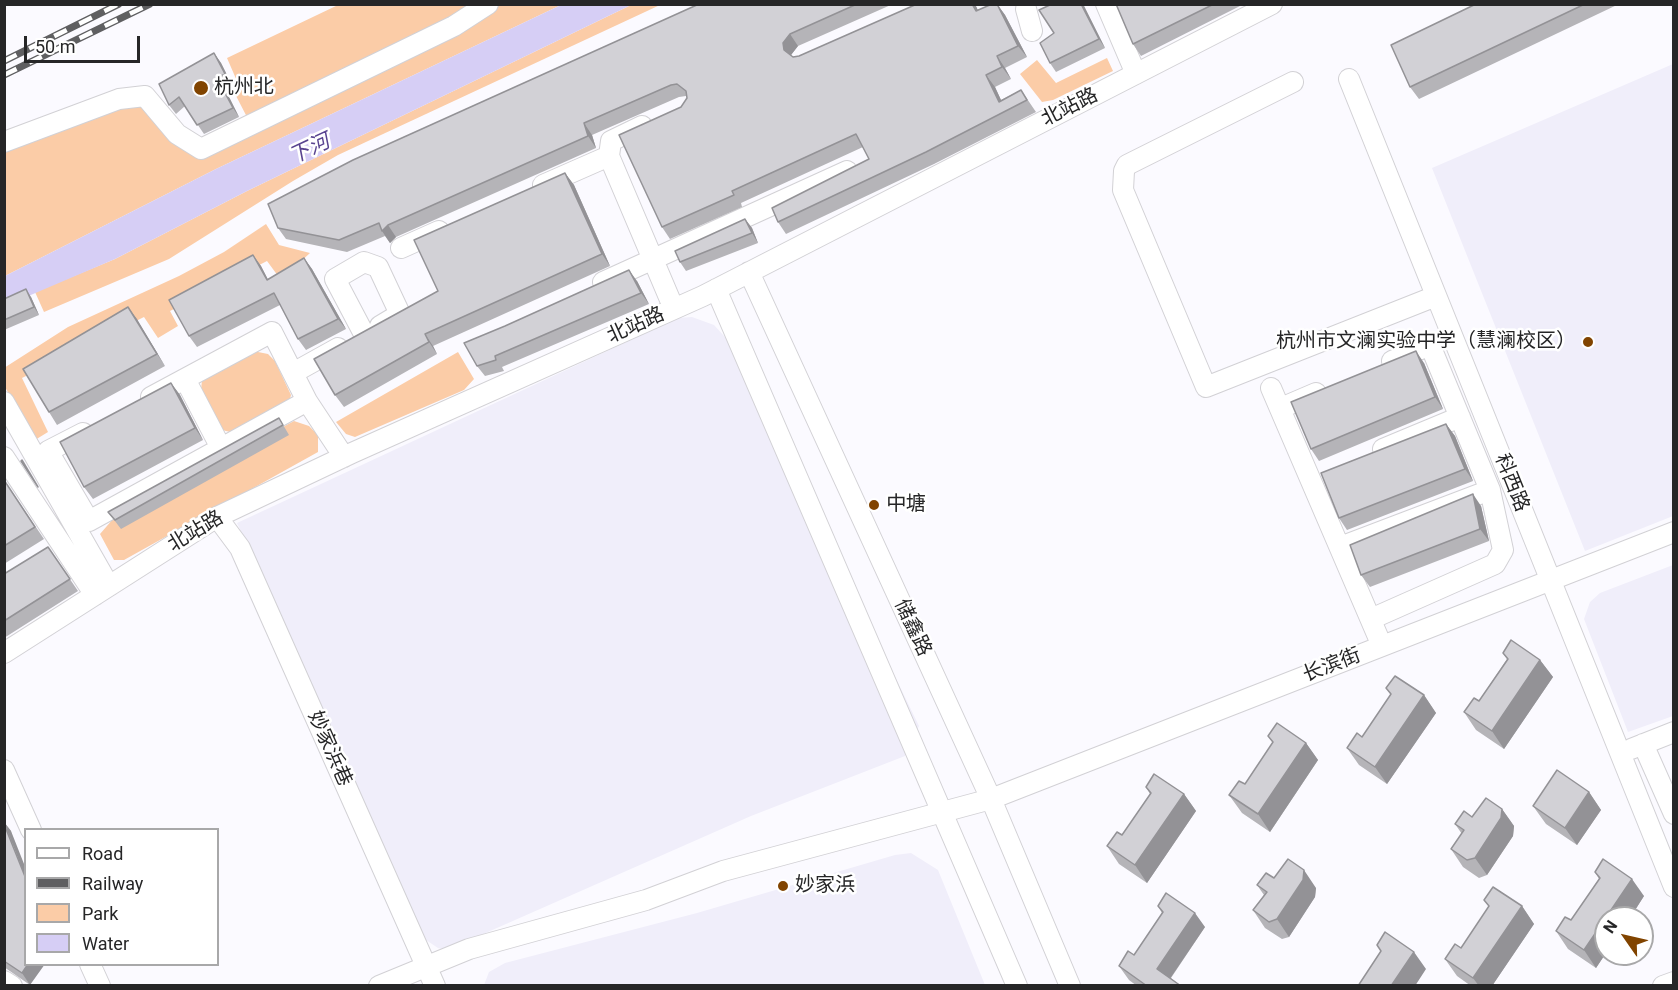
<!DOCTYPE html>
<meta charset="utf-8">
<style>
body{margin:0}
#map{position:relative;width:1678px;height:990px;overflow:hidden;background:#fbfaff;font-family:Roboto,sans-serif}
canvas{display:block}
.frame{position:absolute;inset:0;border:6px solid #262627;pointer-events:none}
.legend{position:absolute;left:24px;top:828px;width:195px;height:138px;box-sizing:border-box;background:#fff;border:2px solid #a8a8a9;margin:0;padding:8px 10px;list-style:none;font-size:18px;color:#262627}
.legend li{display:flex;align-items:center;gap:12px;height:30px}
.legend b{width:30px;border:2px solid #a8a8a9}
.north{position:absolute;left:1594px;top:906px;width:60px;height:60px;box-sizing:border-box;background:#fff;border:2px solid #a8a8a9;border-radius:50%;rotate:304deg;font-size:16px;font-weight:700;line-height:24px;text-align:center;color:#262627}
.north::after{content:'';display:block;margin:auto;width:21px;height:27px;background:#814400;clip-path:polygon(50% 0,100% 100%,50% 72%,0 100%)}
.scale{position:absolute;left:24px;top:36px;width:116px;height:27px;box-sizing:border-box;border:3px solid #262627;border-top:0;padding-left:8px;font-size:18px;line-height:21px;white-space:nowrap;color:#262627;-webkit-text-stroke:4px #fff;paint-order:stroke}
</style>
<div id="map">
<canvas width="1678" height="990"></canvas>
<div class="frame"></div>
<ul class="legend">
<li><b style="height:8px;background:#fff"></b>Road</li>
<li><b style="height:8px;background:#5f5f61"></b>Railway</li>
<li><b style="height:16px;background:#fbcca7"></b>Park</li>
<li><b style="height:16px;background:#d6cef5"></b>Water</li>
</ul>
<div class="north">N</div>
<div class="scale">50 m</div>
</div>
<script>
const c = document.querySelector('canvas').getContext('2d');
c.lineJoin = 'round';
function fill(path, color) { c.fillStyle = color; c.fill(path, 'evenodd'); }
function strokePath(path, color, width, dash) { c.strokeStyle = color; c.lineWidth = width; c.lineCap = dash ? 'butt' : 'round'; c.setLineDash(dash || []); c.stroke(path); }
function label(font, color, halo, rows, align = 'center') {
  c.font = font + ' Roboto,"Noto Sans SC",sans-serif'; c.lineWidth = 5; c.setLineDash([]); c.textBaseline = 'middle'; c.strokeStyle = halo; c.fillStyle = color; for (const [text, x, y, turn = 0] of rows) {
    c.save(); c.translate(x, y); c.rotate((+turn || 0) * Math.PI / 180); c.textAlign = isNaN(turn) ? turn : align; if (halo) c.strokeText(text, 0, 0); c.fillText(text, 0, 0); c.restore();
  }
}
fill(new Path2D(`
 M1673,64v452l-88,35 -153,-383z
 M692,317l22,8 22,24 183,377 -14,30 -154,60 -304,134 -9,-2 -12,-8 -189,-417 441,-205z
 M1673,565v151l-45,16 -44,-113 6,-17 10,-9z
 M911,853l27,17 47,115h-501l5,-13 16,-9 192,-50 198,-58z`), '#f0eefa');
fill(new Path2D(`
 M338,5h223l-345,164 -211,107v-128c26,-10 111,-49 134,-44 22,5 46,24 64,37l45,-22 -14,-27 6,-4 -13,-30z
 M631,5h29l-322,150 -45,26 -124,78 -125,53 -9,-20 80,-33 132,-68z
 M1107,58l6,13 -60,29 -11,2 -22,-28 17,-14 19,23z
 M266,224l13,21 31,8 -29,27 -14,-19 -97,50 8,15 -20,12 -14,-21 -122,61 26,54 -13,8 -30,-53 -1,-19 64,-41 111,-51 45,-24z
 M253,351l15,3 7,7 16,34 -2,8 -59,29 -8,-2 -21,-40 1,-10z
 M458,352l16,27 -10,11 -109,47 -9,-3 -10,-12z
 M294,421l15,5 9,9v17l-194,108h-10l-14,-26 13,-15z`), '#fbcca7');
fill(new Path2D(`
 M561,5h70l-384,186 -132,68 -110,47v-30l211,-107z`), '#d6cef5');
const minor = new Path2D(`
 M1106,4l30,70
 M1026,9l6,22
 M1349,79l325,808
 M1293,82l-166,83 -3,6 -1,19 83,197 230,-91
 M642,126l-31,15 -2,15 65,153
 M4,142l115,-43 26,-3 32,38 24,15 253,-123 34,-22
 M543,185l66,-29
 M401,248l38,-17
 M749,272l242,527 79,187
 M603,282l244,-111
 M716,289l301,697
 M364,334l-29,-55 29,-17 14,5 22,47 -20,12
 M293,373l45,-25
 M185,379l36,69
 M1271,388l111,258
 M151,397l121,-65 35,69 37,56
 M4,402l105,184
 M1281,408l35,-15
 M83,433l-35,18 41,70 218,-120
 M1383,449l77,-32
 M4,457l91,138
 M217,517l23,31 195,438
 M1340,547l150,-57
 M1371,619l124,-55 8,-14 -13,-60 -60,-145 -38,16
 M4,653l213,-136 135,-64 351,-157 569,-292
 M1643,744l31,70
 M1631,749l43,-17
 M4,770l27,60
 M90,964l10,22
 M4,981l8,5
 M379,986l90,-37 177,-49 77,-29 268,-72 683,-267
 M1663,986l11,-4`);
strokePath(minor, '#d2d1d5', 22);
strokePath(minor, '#fff', 20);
const rail = new Path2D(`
 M4,61l115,-57
 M4,75l146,-71`);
strokePath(rail, '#5f5f61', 7);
strokePath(rail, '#fff', 4.5, [14]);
fill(new Path2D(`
 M699,4h194l-95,42 -7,9 2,2 6,-1 118,-52h58l3,7 19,-7 8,11 22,42 -22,11 6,11 -16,8 6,13 20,-10 15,22 -102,52 -148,70 -8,-12 91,-63 -6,-12 -122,56 1,4 -72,32 -8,-12 19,-120 6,-9 -1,-2 -7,1 -87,38 4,13 -200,89 -6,6 -5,-7 -38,16 -61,-13 -8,-11z
 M1083,4l22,44 -49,24 -6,-9 4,-30z
 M1116,4h128l-103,52 -8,-12z
 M1476,4h143l-200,95 -9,-12z
 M214,53l7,10 10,20 -7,4 15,30 -35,17 -19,-28 -9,8 -7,-9z
 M565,173l9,12 36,81 -177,80 4,8 -93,53 -9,-12 103,-104z
 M745,219l7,9 6,15 -72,28 -6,-9z
 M253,255l8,11 7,14 36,-22 8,11 34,60 -40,21 -8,-11 -18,-34 -83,42 -8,-11z
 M637,281l12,23 -147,63 2,4 -19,5 -8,-10z
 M31,297l8,18 -35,15v-31z
 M128,307l37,59 -108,59 -8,-13z
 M1424,363l19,46 -124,52 -8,-12z
 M171,383l9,12 23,45 -110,59 -9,-12z
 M279,418l10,17 -168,94 -13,-17z
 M1446,424l9,12 18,45 -126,49 -8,-12z
 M4,480l40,59 -40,25z
 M1481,506l8,35 -119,46 -9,-12z
 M48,547l30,44 -74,47v-64z
 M1503,653l37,7 13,17 -49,72 -28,-19 -12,-18 15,-11 28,-42z
 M1386,688l38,7 12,18 -49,71 -28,-19 -12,-17 15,-11 29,-42z
 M1268,736l38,7 12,17 -48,72 -28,-19 -13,-18 16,-11 28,-41z
 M1146,787l38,7 12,17 -49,72 -28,-19 -12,-18 15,-11 28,-41z
 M1589,792l12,18 -24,35 -31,-21 -13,-18z
 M1502,809l12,17 -1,10 -26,39 -8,3 -16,-11 -12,-18 11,-15 -7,-10 17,-7z
 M4,822l7,9 19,154 -26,-18z
 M1595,872l49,24 -14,22h-24v35l-10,15 -28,-19 -12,-18 15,-11 28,-41z
 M1274,878l42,10 -1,9 -26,40 -7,2 -17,-11 -12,-18 11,-15 -7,-10z
 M1484,900l38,6 12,18 -42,62h-21l-14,-10 -12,-17 16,-11 28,-42z
 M1158,906l47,21 -34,51 10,8h-44l-8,-6 -10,-14 15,-11 28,-42z`), '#b5b4b8');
fill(new Path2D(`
 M972,4h3l9,19 -8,-12z
 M997,4l8,11 22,42 -9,-11z
 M1081,4h2l22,44 -6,-9z
 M790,34l8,12 -7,9 1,7 -8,-12 -1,-7z
 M214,53l7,10 10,20 -6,-9z
 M997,56l8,12 6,11 -9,-12z
 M986,75l9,12 11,24 -7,-9z
 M217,78l7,9 15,30 -6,-9z
 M584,123l8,12 4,13 -8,-12z
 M565,173l9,12 36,81 -8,-12z
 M745,219l7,9 6,15 -6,-10z
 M388,225l8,12 -6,6 -8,-12z
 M253,255l8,11 13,25 -7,-11z
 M304,258l8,11 34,60 -8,-10z
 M629,270l8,11 12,23 -8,-11z
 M26,289l5,8 8,18 -5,-8z
 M128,307l9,12 28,47 -8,-12z
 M425,334l8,12 4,8 -8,-12z
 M1416,351l8,12 19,46 -8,-12z
 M171,383l9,12 23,45 -8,-12z
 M1446,424l9,12 18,45 -8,-12z
 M1473,494l8,12 8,35 -9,-12z
 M1540,660l13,17 -49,72 -12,-18z
 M1424,695l12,18 -49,71 -12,-17z
 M1306,743l12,17 -48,72 -12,-18z
 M1589,792l12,18 -24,35 -12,-17z
 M1184,794l12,17 -49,72 -12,-18z
 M1502,809l12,17 -1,10 -26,39 -12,-17z
 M4,822l7,9 15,38v10z
 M1304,870l12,18 -1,9 -26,40 -12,-18z
 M1632,879l12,17 -14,22h-24v35l-10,15 -12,-18z
 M1522,906l12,18 -42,62h-13l-6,-8z
 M1195,913l10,14 -38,56 -10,-14z
 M1414,952l12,17 -11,17h-24z
 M28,964h17l-15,21 -8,-12z`), '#939296');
const building = new Path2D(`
 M699,4h158l-67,30 -7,9 1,7 9,7 6,-1 118,-52h55l4,7 16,-7h5l21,42 -21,10 5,11 -16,8 13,27 22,-12 6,10 -101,52 -148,70 -6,-14 97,-49 -13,-25 -124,57 2,4 -72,32 -43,-92 62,-28 6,-9 -1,-7 -9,-7 -6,1 -87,38 4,13 -200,89 -6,6 -3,-8 -40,17 -61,-12 -10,-24 85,-44z
 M1052,4h29l18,35 -49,24 -10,-20 14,-10 -15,-23z
 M1116,4h98l-81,40z
 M1476,4h109l-175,83 -19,-42z
 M214,53l11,21 -8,4 16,30 -36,17 -18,-28 -10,8 -10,-21z
 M565,173l37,81 -177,80 4,8 -94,53 -21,-36 124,-68 -24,-51z
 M745,219l7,14 -72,29 -5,-11z
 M253,255l14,25 37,-22 34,61 -40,20 -24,-46 -85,43 -20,-36z
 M629,270l12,23 -146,63 1,4 -19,6 -13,-23 41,-17z
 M26,289l8,18 -30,13v-21z
 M128,307l29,47 -108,58 -26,-43z
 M1416,351l19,46 -124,52 -20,-47z
 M171,383l24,45 -111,59 -24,-45z
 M279,418l4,7 -168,95 -7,-8z
 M1446,424l19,45 -126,49 -18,-45z
 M22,460l16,27 -17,-26z
 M4,480l31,47 -31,19z
 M1473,494l7,35 -119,46 -11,-30z
 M48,547l22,32 -66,42v-47z
 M1511,640l29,20 -48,71 -28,-19 10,-14 5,3 29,-42 -5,-6z
 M1395,676l29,19 -49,72 -28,-19 10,-15 5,4 29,-43 -5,-6z
 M1277,723l29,20 -48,71 -29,-19 10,-14 6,3 28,-42 -5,-6z
 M1557,770l32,22 -24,36 -32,-22z
 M1154,774l30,20 -49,71 -28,-19 10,-14 5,3 29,-42 -5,-6z
 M1486,798l16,11 -1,9 -26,40 -8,2 -16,-11 13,-19 -9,-6 9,-13 8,6z
 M4,824l22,55v85h2l-6,9 -18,-12z
 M1288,859l16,11 -1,10 -26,39 -8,3 -16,-12 14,-18 -10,-7 9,-12 8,5z
 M1603,859l29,20 -48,71 -28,-19 9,-14 6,3 29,-42 -5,-6z
 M1493,887l29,19 -49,72 -28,-19 10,-15 6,4 28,-42 -5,-6z
 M1166,893l29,20 -38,56 24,17h-34l-28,-20 9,-15 6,4 29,-43 -5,-6z
 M1385,932l29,20 -23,34h-33l23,-35 -4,-6z`);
fill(building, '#d2d1d6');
strokePath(building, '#939296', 1.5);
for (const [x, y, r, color] of [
 [201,88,8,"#814400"],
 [1588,342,6,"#814400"],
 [874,505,6,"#814400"],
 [783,886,6,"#814400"]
]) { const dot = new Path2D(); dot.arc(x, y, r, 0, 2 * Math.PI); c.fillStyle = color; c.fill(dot); strokePath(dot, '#fff', 2); }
label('20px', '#262627', '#fff', [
 ["杭州北",214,88],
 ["杭州市文澜实验中学（慧澜校区）",1576,342,"right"],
 ["中塘",886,505],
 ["妙家浜",795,886]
], 'left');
label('20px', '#262627', '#fff', [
 ["北站路",1070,108,-27],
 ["北站路",636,326,-24],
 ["科西路",1511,483,68],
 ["北站路",196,532,-31],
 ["储鑫路",912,628,65],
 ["长滨街",1332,666,-21],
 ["妙家浜巷",329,749,66]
]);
label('italic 21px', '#594490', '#fff', [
 ["下河",310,150,-25]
]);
</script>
